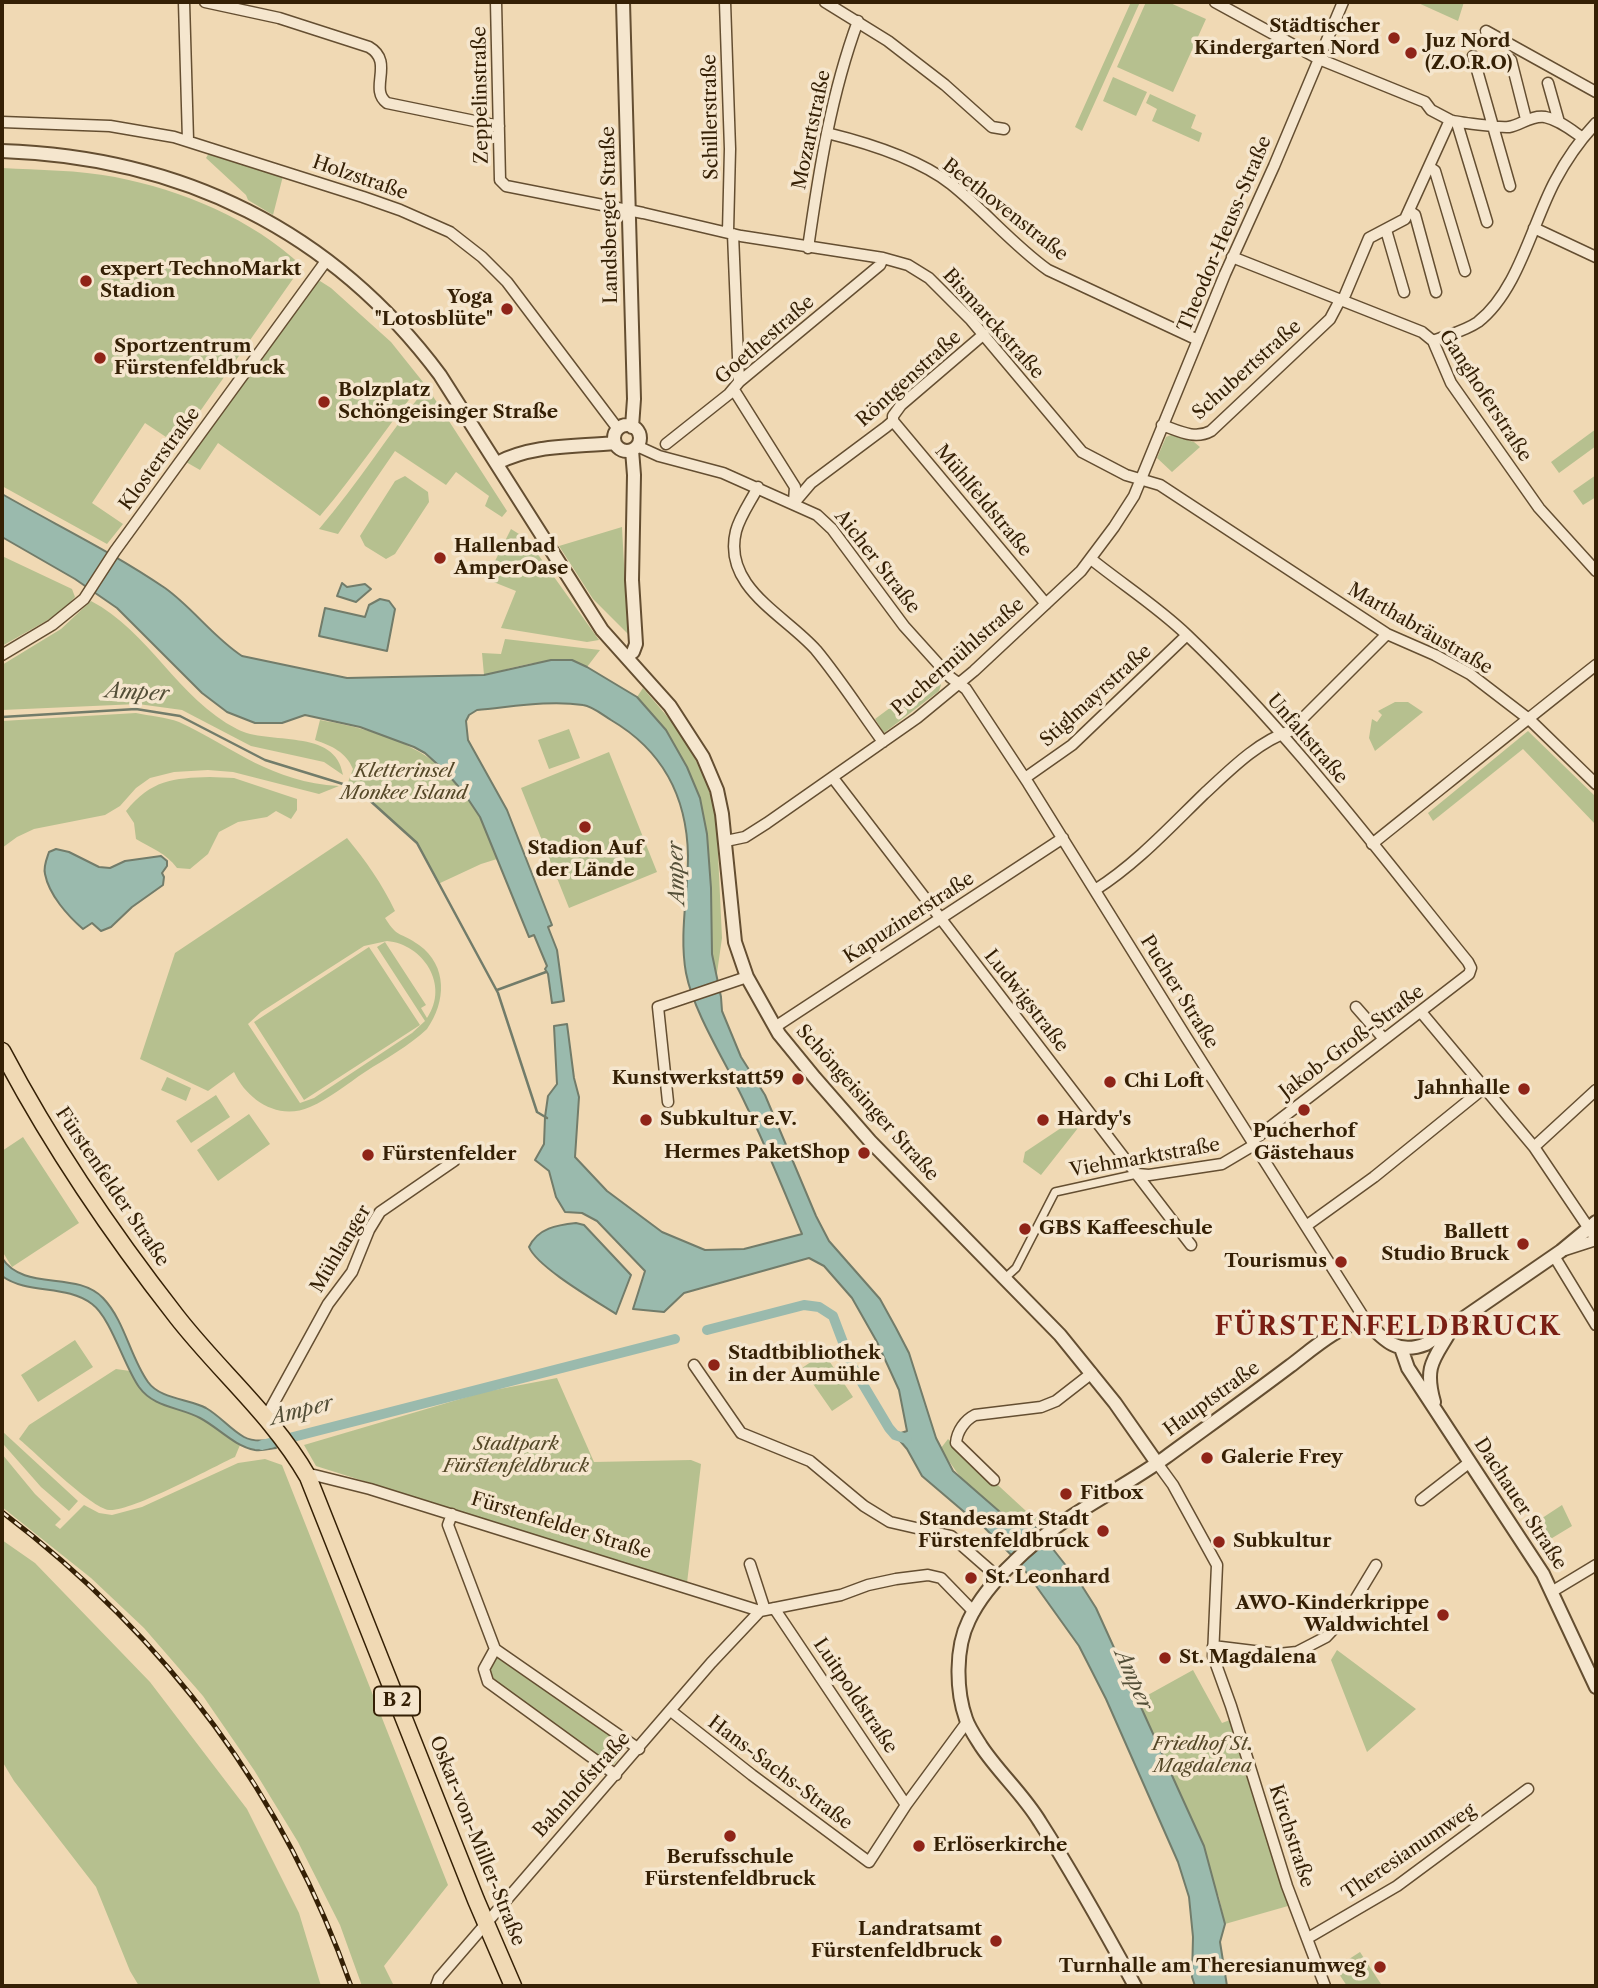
<!DOCTYPE html>
<meta charset="utf-8">
<style>
body{margin:0}
#map{position:relative;width:1598px;height:1988px;overflow:hidden;background:#f0d9b4;font-family:"Libre Caslon Text",serif}
canvas{display:block}
.frame{position:absolute;inset:0;border:4px solid #352005;pointer-events:none}
</style>
<div id="map">
<canvas width="1598" height="1988"></canvas>
<div class="frame"></div>
</div>
<script>
const c = document.querySelector('canvas').getContext('2d');
c.lineJoin = 'round';
function fill(path, color) { c.fillStyle = color; c.fill(path, 'evenodd'); }
function strokePath(path, color, width, dash) { c.strokeStyle = color; c.lineWidth = width; c.lineCap = dash ? 'butt' : 'round'; c.setLineDash(dash || []); c.stroke(path); }
function label(font, color, halo, rows, align = 'center') {
  c.font = font + ' "Libre Caslon Text",serif'; c.lineWidth = 7; c.setLineDash([]); c.textBaseline = 'middle'; c.strokeStyle = halo; c.fillStyle = color; for (const [text, x, y, turn = 0] of rows) {
    c.save(); c.translate(x, y); c.rotate((+turn || 0) * Math.PI / 180); c.textAlign = isNaN(turn) ? turn : align; if (halo) c.strokeText(text, 0, 0); c.fillText(text, 0, 0); c.restore();
  }
}
fill(new Path2D(`
 M1131,2h9l-58,129 -7,-4z
 M1146,2h22l38,17 -33,73 -56,-25z
 M1416,2h48l-6,19z
 M1113,77l34,15 -11,24 -33,-15z
 M1150,94l46,21 -5,13 11,5 -3,9 -47,-21 5,-12 -11,-6z
 M209,153l74,23 -10,39 -25,-15 -2,-5 -40,-37z
 M2,168c37,2 76,2 113,9 67,13 137,42 187,89l-120,171 -10,4 -27,-18 -53,80 31,21 -16,20 -105,-58z
 M320,281l11,7 60,54 32,40c-36,44 -66,91 -103,134l-102,-73 -18,27 -14,-8 124,-175z
 M427,387l80,124 -5,6 -17,-11 4,-10 -33,-24 -10,13 -51,-34 -57,83 -19,-5c39,-45 70,-96 108,-142z
 M1596,429v17l-37,27 -8,-11z
 M1171,435l23,7 6,5 -28,25 -15,-14 9,-21z
 M1596,475v22l-13,8 -10,-14z
 M405,476l23,16 1,10 -34,52 -9,5 -21,-13 -5,-10 35,-55z
 M622,527l5,93 1,8 3,-1 1,11 -39,-39 -34,-53z
 M511,529l16,10 72,101 -12,2 -86,-14 15,-37 -30,-12z
 M2,556l70,33 3,8 -13,15 -60,34z
 M91,601c58,30 87,98 146,128 31,17 99,-2 106,46l-19,-13 -73,-16 -69,-36 -44,-6 -136,6v-45l59,-36z
 M505,639l95,11 -13,17c-34,-14 -69,0 -103,8l-2,-22 19,1z
 M934,675l7,10 -2,6 -55,42 -9,-14z
 M643,688l34,40 13,21 15,30 11,33 6,126 -6,42 -4,-26 -1,-66 -4,-54 -41,-104 -29,-33z
 M1395,702h13l15,10 -48,39 -6,-13 3,-19 5,3 5,-7 -4,-4z
 M136,713c13,3 30,4 43,9 57,27 92,60 160,64l-20,8 -86,-22 -25,-2 -34,2 -24,6 -14,10 -16,18 -15,9 -71,14 -17,8 -15,11v-127z
 M320,720c68,12 129,32 161,99 6,13 11,27 16,40l-16,5 -43,20 -21,-41 -61,-55 -9,-3 6,-16c-7,-17 -21,-23 -38,-29z
 M569,729l11,29 -31,11 -11,-29z
 M1528,731l68,66v28l-73,-76 -90,72 -5,-8z
 M609,752l48,120 -88,36 -48,-120z
 M210,777l24,1 63,21v11l-6,9 -15,-8 -9,6 -29,5 -19,10 -11,22 -18,15 -13,-1c-11,-15 -26,-20 -41,-29l-2,-16 -8,-12c25,-31 47,-33 84,-34z
 M347,838c19,23 35,46 48,73l-10,7c14,22 15,13 34,27 29,21 27,57 8,84 -18,17 -42,30 -62,43 -18,12 -36,27 -55,35 -32,14 -63,-7 -76,-35l-26,19 -68,-32 35,-106zM387,941c36,3 63,44 40,77l-6,-10 5,-3 -41,-63 -8,5 48,74 -13,12 -98,65 -14,5 -52,-79 13,-12 103,-66z
 M369,947l51,78 -116,75 -50,-78z
 M167,1077l24,11 -5,13 -25,-11z
 M216,1095l14,22 -39,26 -15,-22z
 M249,1114l21,30 -52,37 -21,-31z
 M1076,1118l2,10 -37,47 -18,-13 2,-10z
 M23,1137l56,86 -67,44 -10,-16v-100z
 M75,1340l18,27 -55,35 -17,-27z
 M824,1353l29,44 -21,14 -30,-43z
 M116,1369l14,2c20,36 35,31 68,46 15,7 29,19 42,28l-5,12c-24,11 -104,55 -126,53 -18,-2 -73,-57 -90,-71l10,-14z
 M557,1378l37,84 97,-2 10,4 -14,119 -371,-117 -12,-21 180,-53z
 M2,1431l76,70 -9,10 -28,-24 -37,-42z
 M948,1439l78,72 16,7 -8,7c-10,-6 -22,-6 -32,-12 -26,-15 -47,-40 -61,-65z
 M2,1454l33,40 26,25 -6,6 5,4 24,-24 15,8 13,2 30,-8 96,-44 27,-4 17,6 166,420 -64,81 10,20h-32l-22,-61 -42,-83 -44,-72 -51,-74 -59,-68 -53,-50 -89,-71z
 M1562,1505l10,21 -33,20 -12,-18z
 M2,1540l33,23 115,119 97,127 52,104 22,73h-182l-9,-15 -34,-84 -82,-106 -12,-20z
 M1337,1650l79,59 -49,43 -36,-92z
 M496,1657l131,90 -15,20 -120,-87 -3,-10z
 M1193,1670l29,53 8,-3 58,186 -63,18 -6,-27 -82,-196z
 M1360,1952l21,32 -4,2h-30l-12,-18z`), '#b6c08f');
const water = new Path2D(`
 M2,494c54,31 112,59 163,94 28,20 48,49 77,68l105,22 137,-3 67,-15h21l15,7 50,30 29,33 21,37 13,31 7,36 4,54 1,66 9,43 1,14 19,46 24,38 51,121 13,25 51,58 16,29 13,25 27,85 17,33 47,41 34,13 48,61 14,22 108,238 21,78 -5,18 7,44h-32l-3,-9 1,-40 -4,-40 -11,-35 -72,-163 -27,-53 -58,-81 -43,-44 -2,1 -54,-46 -15,-27 -12,-14 12,-4 -8,-41 -22,-48 -25,-44 -28,-32 -15,-8 -125,35 -20,19 -31,-3 12,-38 -48,-50 -15,-8 -17,-1 -9,-15 -7,-26 -14,-11 9,-16 1,-27 3,-21 9,-12 -3,-58 13,-2 7,54 5,19 -4,60 32,34 55,41 43,18 39,-1 58,-15c-18,-43 -36,-88 -57,-131 -18,-39 -51,-89 -59,-130 -7,-38 2,-79 2,-117 -1,-59 -26,-106 -77,-136 -8,-5 -19,-14 -28,-15 -35,-5 -71,2 -106,5l-8,5 -3,6 2,19 39,70 45,115 -4,2 9,23 7,51 -12,2 -4,-29 -3,-5 2,-3 -13,-31 -5,2 -49,-120 -16,-24 -19,-22 -20,-18 -11,-6 -54,-20 -55,-12 -23,8h-27l-28,-11 -25,-19 -85,-85 -42,-29 -73,-42z
 M342,583l5,4 18,-3 6,5 -15,13 -19,-6z
 M380,599l9,2 6,8 -8,42 -68,-15 6,-28 40,9 4,-12z
 M56,849l13,3 30,15 11,1 15,-7 36,-5 6,5v5l-5,7 2,4 -1,8 -31,22 -21,20 -10,4 -9,-8 -9,6c-15,-13 -34,-34 -38,-55 -2,-7 2,-16 4,-22z
 M576,1223l8,2 47,50 -15,39c-20,-13 -79,-47 -87,-67 9,-19 28,-22 47,-24z
 M2,1258c22,34 74,12 101,40 22,23 27,59 45,84 12,17 41,17 58,26 14,8 24,21 38,29 7,4 17,4 26,3l6,8c-7,1 -14,3 -21,2 -21,-4 -36,-22 -55,-32 -20,-11 -46,-10 -61,-31 -15,-21 -28,-69 -47,-83 -26,-20 -64,-9 -90,-28z`);
fill(water, '#9abaad');
strokePath(water, '#727c6a', 2);
strokePath(new Path2D(`
 M2,717l134,-8 44,7 85,44 91,28 61,55 81,150 39,119 10,6
 M497,990l49,-18`), '#727c6a', 2.5);
strokePath(new Path2D(`
 M707,1330l97,-25 15,2 14,9 19,50 37,62 6,7 12,4
 M262,1445l413,-106`), '#9abaad', 10);
const pedestrian = new Path2D(`
 M1005,1278l11,-10 39,-76 82,-18`);
const minor = new Path2D(`
 M184,2l4,138
 M205,2l74,16 90,29c26,15 -1,42 18,56l112,23
 M496,2l4,178 6,6 137,27 98,23 142,22 25,7 21,13 42,42 111,132 44,23 34,10 227,149 48,21 35,19 60,46 66,64
 M725,2l5,147 -2,83
 M825,2l63,39 57,44 47,42 12,2
 M1215,2l104,57 106,43 6,8 19,10
 M1486,31l110,61
 M1473,56l37,130
 M1511,60l15,59
 M1548,83l11,39
 M2,122l108,4 64,11 189,60 37,13 50,22 32,25 25,25 111,147
 M1457,123l30,99
 M827,133c41,10 90,25 124,51 34,27 62,61 97,86l150,70
 M1429,167l6,4 30,100
 M1409,211l6,4 21,77
 M1534,228l62,29
 M1386,230l18,62
 M733,234l6,148
 M808,248c11,-77 23,-154 50,-227
 M1232,257l190,75 11,9 18,42 88,125 57,63
 M1345,295l24,-57 36,-19 45,-99c4,2 53,8 59,7 12,-2 22,-12 36,-10 14,3 26,13 38,21
 M1433,341c15,-6 32,-10 45,-19 40,-31 54,-98 77,-141 11,-21 25,-41 41,-58
 M734,390l61,97 -1,15
 M893,421l153,183
 M1162,425c17,6 33,15 49,6l119,-112 10,-19
 M666,444l63,-50 10,-12 141,-117 3,-7
 M637,446l22,10 64,17 94,42 15,14 72,97 46,51 16,12 62,94 158,254 180,284
 M758,487c-7,14 -18,29 -22,44 -14,56 49,84 80,119 24,29 45,62 67,92
 M794,503l17,-20 75,-56 7,-6v-5l8,-11 83,-71
 M1091,559c31,25 67,48 96,76 104,99 190,215 281,327l3,6 -2,6 -217,167
 M2,655l50,-30 32,-26 31,-48 211,-290
 M833,778l358,467
 M1025,778l47,-33 115,-110
 M726,841l19,-4 22,-14 150,-105 57,-47 107,-100 33,-44 20,-31 91,-222 49,-108 69,-164
 M1372,844c75,-60 149,-120 224,-179
 M1095,890c41,-26 74,-62 109,-96 25,-23 53,-52 86,-63l97,-97
 M1356,1007l28,32
 M1421,1012l113,135 62,92
 M775,1027l288,-189
 M668,1102l-10,-95 89,-30
 M1534,1147l62,-57
 M1137,1174l12,1 73,-11 32,-19
 M1306,1226l68,-49 110,-89
 M1565,1250l31,-10
 M1554,1256l42,69
 M694,1365l47,68 69,28 54,45 26,16 61,14 48,42
 M266,1417l62,-113 24,-32 17,-42 11,-18 74,-51
 M1157,1463l16,22 44,80 -4,91 18,50 56,180 38,100
 M308,1477l6,-2 56,14 390,122 81,-16 27,-10 28,-6 32,-4 13,3 33,34
 M994,1480l-38,-37c1,-12 9,-23 19,-28l66,-8 15,-6 36,-28
 M1421,1500l49,-38
 M452,1514l-4,11 47,124 144,100
 M750,1564l15,46
 M1553,1591l43,-26
 M774,1608l132,197
 M1213,1646l65,8 19,-2 29,-15 18,-19 32,-53
 M495,1649l-11,20 4,13 128,93
 M671,1711l81,64 117,87 37,-57 61,-83
 M1308,1938l89,-52 131,-97
 M436,1986l3,-8 272,-315 49,-52`);
const tertiary = new Path2D(`
 M623,2l11,397 -2,28
 M2,151c179,6 330,79 438,224l162,255 68,76 33,51 14,33 5,24 13,128 12,35 32,57 36,44 55,63 190,194 55,68 42,60
 M614 438a13 13 0 1 1 26 0a13 13 0 1 1-26 0Z
 M632,450l2,25 -2,105 4,64 -3,8
 M497,463c37,-19 77,-16 118,-20
 M1401,1348l7,20 135,206 53,113
 M1434,1402c-11,-39 2,-44 19,-76
 M1135,1986c-30,-55 -61,-111 -95,-164 -17,-28 -41,-49 -59,-76 -5,-8 -12,-18 -15,-27 -10,-28 -11,-71 3,-99 10,-21 28,-42 45,-58 43,-44 102,-69 152,-105 41,-30 83,-60 124,-91 20,-15 51,-43 76,-45 18,20 32,34 60,23l135,-93 35,-29`);
const primary = new Path2D(`
 M2,1051c49,93 110,183 175,266 43,55 96,99 131,160l168,423 37,86`);
strokePath(pedestrian, '#644e31', 10);
strokePath(minor, '#644e31', 13);
strokePath(tertiary, '#644e31', 16);
strokePath(primary, '#352005', 19);
strokePath(pedestrian, '#f5e6ce', 7);
strokePath(minor, '#f5e6ce', 10);
strokePath(tertiary, '#f5e6ce', 12);
strokePath(primary, '#f0d9b4', 16);
const rail = new Path2D(`
 M2,1512c163,124 281,279 349,474`);
strokePath(rail, '#352005', 5);
strokePath(rail, '#f5e6ce', 2.5, [8]);
for (const [x, y, r, color] of [
 [1394,38,7,"#8f2418"],
 [1411,53,7,"#8f2418"],
 [86,281,7,"#8f2418"],
 [507,309,7,"#8f2418"],
 [100,358,7,"#8f2418"],
 [324,402,7,"#8f2418"],
 [440,558,7,"#8f2418"],
 [585,827,7,"#8f2418"],
 [798,1079,7,"#8f2418"],
 [1110,1082,7,"#8f2418"],
 [1524,1089,7,"#8f2418"],
 [1304,1110,7,"#8f2418"],
 [646,1120,7,"#8f2418"],
 [1043,1120,7,"#8f2418"],
 [864,1153,7,"#8f2418"],
 [368,1155,7,"#8f2418"],
 [1025,1229,7,"#8f2418"],
 [1523,1244,7,"#8f2418"],
 [1341,1262,7,"#8f2418"],
 [714,1365,7,"#8f2418"],
 [1207,1458,7,"#8f2418"],
 [1066,1494,7,"#8f2418"],
 [1103,1531,7,"#8f2418"],
 [1219,1542,7,"#8f2418"],
 [971,1578,7,"#8f2418"],
 [1443,1615,7,"#8f2418"],
 [1165,1658,7,"#8f2418"],
 [730,1836,7,"#8f2418"],
 [919,1846,7,"#8f2418"],
 [996,1941,7,"#8f2418"],
 [1380,1967,7,"#8f2418"]
]) { const dot = new Path2D(); dot.arc(x, y, r, 0, 2 * Math.PI); c.fillStyle = color; c.fill(dot); strokePath(dot, '#f5e6ce', 2.5); }
for (const [x, y, w] of [
 [397,1701,46]
]) { const box = new Path2D(); box.roundRect(x - w / 2, y - 14.5, w, 29, 5); c.fillStyle = '#f5e6ce'; c.fill(box); strokePath(box, '#352005', 2); }
label('bold 18px', '#352005', null, [
 ["B 2",397,1701]
]);
label('bold 19px', '#352005', '#f5e6ce', [
 ["Städtischer",1380,27,"right"],
 ["Kindergarten Nord",1380,49,"right"],
 ["Juz Nord",1425,42],
 ["(Z.O.R.O)",1425,64],
 ["expert TechnoMarkt",100,270],
 ["Stadion",100,292],
 ["Yoga",493,298,"right"],
 ["\"Lotosblüte\"",493,320,"right"],
 ["Sportzentrum",114,347],
 ["Fürstenfeldbruck",114,369],
 ["Bolzplatz",338,391],
 ["Schöngeisinger Straße",338,413],
 ["Hallenbad",454,547],
 ["AmperOase",454,569],
 ["Stadion Auf",585,849,"center"],
 ["der Lände",585,871,"center"],
 ["Kunstwerkstatt59",784,1079,"right"],
 ["Chi Loft",1124,1082],
 ["Jahnhalle",1510,1089,"right"],
 ["Subkultur e.V.",660,1120],
 ["Hardy's",1057,1120],
 ["Pucherhof",1304,1132,"center"],
 ["Gästehaus",1304,1154,"center"],
 ["Hermes PaketShop",850,1153,"right"],
 ["Fürstenfelder",382,1155],
 ["GBS Kaffeeschule",1039,1229],
 ["Ballett",1509,1233,"right"],
 ["Studio Bruck",1509,1255,"right"],
 ["Tourismus",1327,1262,"right"],
 ["Stadtbibliothek",728,1354],
 ["in der Aumühle",728,1376],
 ["Galerie Frey",1221,1458],
 ["Fitbox",1080,1494],
 ["Standesamt Stadt",1089,1520,"right"],
 ["Fürstenfeldbruck",1089,1542,"right"],
 ["Subkultur",1233,1542],
 ["St. Leonhard",985,1578],
 ["AWO-Kinderkrippe",1429,1604,"right"],
 ["Waldwichtel",1429,1626,"right"],
 ["St. Magdalena",1179,1658],
 ["Erlöserkirche",933,1846],
 ["Berufsschule",730,1858,"center"],
 ["Fürstenfeldbruck",730,1880,"center"],
 ["Landratsamt",982,1930,"right"],
 ["Fürstenfeldbruck",982,1952,"right"],
 ["Turnhalle am Theresianumweg",1366,1967,"right"]
], 'left');
label('19px', '#352005', '#f5e6ce', [
 ["Zeppelinstraße",481,95,-91],
 ["Schillerstraße",711,117,-91],
 ["Mozartstraße",812,130,-78],
 ["Holzstraße",360,178,19],
 ["Beethovenstraße",1005,210,38],
 ["Landsberger Straße",610,215,-91],
 ["Theodor-Heuss-Straße",1225,234,-67],
 ["Bismarckstraße",993,324,48],
 ["Goethestraße",765,340,-41],
 ["Schubertstraße",1247,370,-42],
 ["Röntgenstraße",909,379,-42],
 ["Ganghoferstraße",1485,396,57],
 ["Klosterstraße",160,459,-54],
 ["Mühlfeldstraße",983,501,50],
 ["Aicher Straße",877,562,52],
 ["Marthabräustraße",1420,629,30],
 ["Puchermühlstraße",958,657,-41],
 ["Stiglmayrstraße",1096,696,-42],
 ["Unfaltstraße",1307,739,49],
 ["Kapuzinerstraße",909,918,-33],
 ["Pucher Straße",1179,992,58],
 ["Ludwigstraße",1026,1001,52],
 ["Jakob-Groß-Straße",1352,1042,-37],
 ["Schöngeisinger Straße",867,1103,48],
 ["Viehmarktstraße",1145,1158,-10],
 ["Fürstenfelder Straße",112,1187,56],
 ["Mühlanger",341,1249,-59],
 ["Hauptstraße",1212,1399,-36],
 ["Dachauer Straße",1520,1504,57],
 ["Fürstenfelder Straße",561,1526,17],
 ["Luitpoldstraße",855,1696,56],
 ["Hans-Sachs-Straße",780,1773,37],
 ["Bahnhofstraße",582,1785,-48],
 ["Kirchstraße",1291,1836,72],
 ["Oskar-von-Miller-Straße",477,1841,68],
 ["Theresianumweg",1409,1852,-34]
]);
label('italic 19px', '#554828', '#f5e6ce', [
 ["Kletterinsel",404,772],
 ["Monkee Island",404,794],
 ["Stadtpark",516,1445],
 ["Fürstenfeldbruck",516,1467],
 ["Friedhof St.",1203,1745],
 ["Magdalena",1203,1767]
]);
label('italic 21px', '#534e37', '#f5e6ce', [
 ["Amper",137,693,3],
 ["Amper",677,873,-92],
 ["Amper",302,1411,-14],
 ["Amper",1133,1680,66]
]);
c.letterSpacing = '2px';
label('bold 26px', '#7a1f14', '#f5e6ce', [
 ["FÜRSTENFELDBRUCK",1388,1327]
]);
c.letterSpacing = '0px';
</script>
